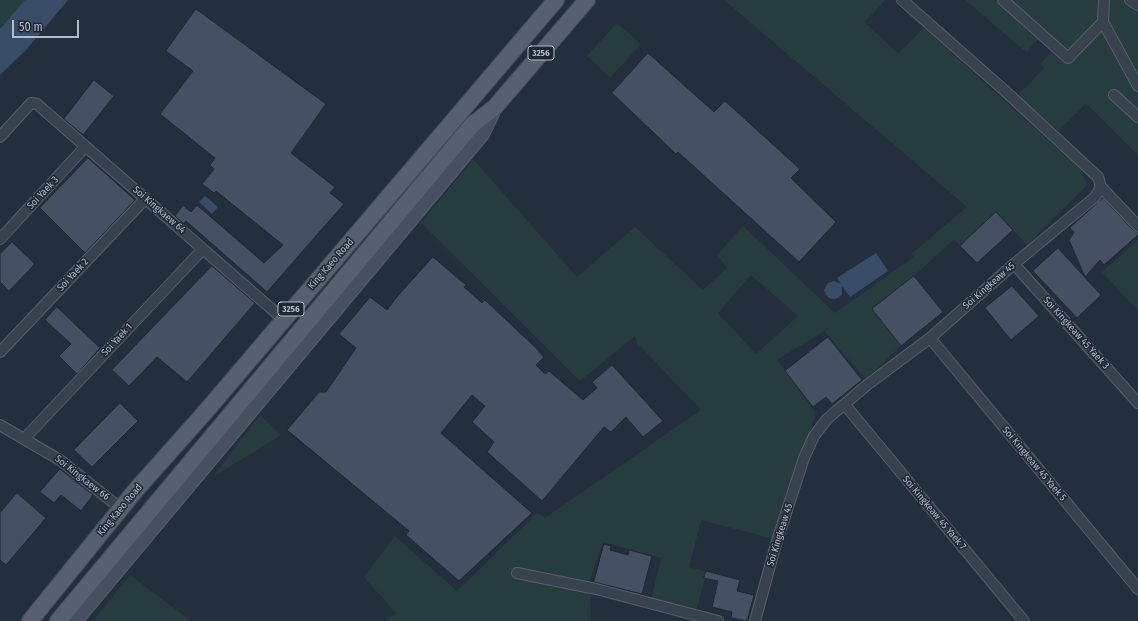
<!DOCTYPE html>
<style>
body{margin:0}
#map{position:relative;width:1138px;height:621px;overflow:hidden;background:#242f3e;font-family:"Fira Sans Condensed",sans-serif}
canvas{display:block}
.scale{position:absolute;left:12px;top:20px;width:67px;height:18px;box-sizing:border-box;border:2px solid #b4bcc9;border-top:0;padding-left:5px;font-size:12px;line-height:14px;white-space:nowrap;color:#b4bcc9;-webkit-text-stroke:3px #1d2633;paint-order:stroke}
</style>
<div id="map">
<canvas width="1138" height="621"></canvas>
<div class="scale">50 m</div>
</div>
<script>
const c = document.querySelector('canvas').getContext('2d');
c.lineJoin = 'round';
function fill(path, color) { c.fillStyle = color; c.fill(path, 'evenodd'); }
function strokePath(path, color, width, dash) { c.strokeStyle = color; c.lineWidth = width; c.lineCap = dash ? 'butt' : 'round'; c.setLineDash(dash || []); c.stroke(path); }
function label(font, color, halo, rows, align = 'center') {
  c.font = font + ' "Fira Sans Condensed",sans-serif'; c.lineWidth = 3; c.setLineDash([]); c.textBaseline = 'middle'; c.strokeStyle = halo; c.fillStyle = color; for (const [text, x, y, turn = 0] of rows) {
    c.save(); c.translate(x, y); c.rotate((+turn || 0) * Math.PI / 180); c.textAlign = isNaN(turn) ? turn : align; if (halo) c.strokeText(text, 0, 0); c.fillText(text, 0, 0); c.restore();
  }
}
fill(new Path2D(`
 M0,0h25l-25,29z
 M724,0h161l-20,22 33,32 26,-26 157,142 6,15 -60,60 -31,-33 -36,34 -6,-7 -40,37 -42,33 29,37 -35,33 -42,-48 -47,29 39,53 -42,126 -73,-19 -12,47 18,5 -12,42 -44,-14 10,-42 -58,-16 -13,38 1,41h-206l11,-8 -32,-36 31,-41 62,55 80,-78 8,5 156,-108 -64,-67 -2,-7 -55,45 -159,-158 52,-64 104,118 58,-50 68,63 24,-22 -10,-13 26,-29 92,87 79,-56 -3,-3 56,-47zM751,275l47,41 -42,38 -38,-41z
 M965,0h173v155l-52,-52 -28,28 -40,-36 26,-27 -4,-4 12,-13 -13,-12 -13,13z
 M617,23l24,21 -31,34 -23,-22z
 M1138,240v71l-36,-39z
 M260,415l21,20 -68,42z
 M130,575l61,46h-98z`), '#263c3f');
fill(new Path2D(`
 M25,0h43l-42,50 -26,25v-46z
 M205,196l13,11 -6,7 -13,-12z
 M876,253l12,18 -38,26 -8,-11v8c-6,8 -15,6 -18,-4l4,-7 6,-2 7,3 -4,-6z`), '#394c67');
const building = new Path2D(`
 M196,9l130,95 -35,49 44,34 -5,6 14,11 -77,88 -81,-71 -2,3 -9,-8 8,-11 8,7 6,-7 67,58 19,-18 -67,-54 -2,2 -12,-9 12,-15 -4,-4 5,-7 -55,-44 33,-43 -27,-20z
 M648,53l66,59 11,-11 75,68 -9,9 45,44 -37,40 -121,-110 -2,2 -64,-61z
 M94,80l20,16 -31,39 -19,-16z
 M88,158l47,42 -50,53 -45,-45z
 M1103,198l30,32 5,2v3l-34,30 -4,-5 -15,17 -16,-37 5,-8 -4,-4z
 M996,212l17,18 -36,33 -17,-17z
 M12,242l23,22 -26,27 -9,-9v-28z
 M1058,248l43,47 -24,23 -44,-47z
 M433,257l33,28 -2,2 18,16 3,-3 49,46 10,11 -8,8 9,9 4,-3 34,29 14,-12 -5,-6 20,-17 51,56 -20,16 -17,-20 -15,15 -7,-5 -62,74 -55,-49 7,-10 -22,-20 13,-16 -13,-11 -31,38 91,80 -73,68 -53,-46 3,-4 -122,-101 32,-38h7l30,-44 -17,-14 31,-37 17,13 9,-12z
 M212,266l43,37 -68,79 -30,-25 -28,29 -17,-16z
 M914,276l29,36 -42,34 -29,-37z
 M1012,286l27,30 -28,24 -26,-32z
 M57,307l43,41 -23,26 -18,-18 12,-12 -26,-24z
 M828,337l34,43 -30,24 -6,-7 -13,10 -28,-36z
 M120,403l18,18 -46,46 -18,-17z
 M60,469l33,26 -12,16 -20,-16 -7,8 -14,-11z
 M17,493l29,25 -40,47 -6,-5v-47z
 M604,544l7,2 -1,4 18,5 1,-5 23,6 -10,38 -48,-12z
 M706,571l34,9 -3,11 17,4 -7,26 -16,-3 1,-6 -20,-5 6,-26 -14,-3z`);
fill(building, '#455162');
strokePath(building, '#1f2835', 1);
const street = new Path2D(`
 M1003,0l65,58 35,-36 1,-22
 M1130,0l8,5
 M1103,22l35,64
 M1114,95l24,22
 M0,137l31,-34 6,1 246,215
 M1101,187l37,39
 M0,239l85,-92
 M1014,264l124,139
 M930,338l208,251
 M0,352l145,-153
 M845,405l179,216
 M0,425l60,35 60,48
 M24,439l179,-190
 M517,573l79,16 122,32
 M755,621l21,-77 28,-86 10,-22 13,-17 40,-34 63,-47 84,-74 81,-67 6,-10 -3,-10 -94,-87 -102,-90`);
const secondary = new Path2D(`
 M75,621l407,-487 13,-27`);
const primary = new Path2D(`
 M30,621l105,-130 72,-81 349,-410
 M58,621l414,-496 23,-18 92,-107`);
strokePath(street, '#565f6c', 12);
strokePath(secondary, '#565f6c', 16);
strokePath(primary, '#414a57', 18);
strokePath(street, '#38414e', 10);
strokePath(secondary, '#465061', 14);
strokePath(primary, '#56606e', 16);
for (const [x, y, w] of [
 [541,53,26],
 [291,309,26]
]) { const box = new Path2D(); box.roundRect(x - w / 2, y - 7, w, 14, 3); c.fillStyle = '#1d2633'; c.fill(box); strokePath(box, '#b4bcc9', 1); }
label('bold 9px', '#b4bcc9', null, [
 ["3256",541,53],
 ["3256",291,309]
]);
label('10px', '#b4bcc9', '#1d2633', [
 ["Soi Yaek 3",43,193,-47],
 ["Soi Kingkaew 64",159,210,41],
 ["King Kaeo Road",331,264,-49],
 ["Soi Yaek 2",73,275,-47],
 ["Soi Kingkeaw 45",989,286,-41],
 ["Soi Kingkeaw 45 Yaek 3",1076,333,48],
 ["Soi Yaek 1",117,340,-47],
 ["Soi Kingkeaw 45 Yaek 5",1034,464,50],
 ["Soi Kingkaew 66",82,478,38],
 ["King Kaeo Road",120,510,-50],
 ["Soi Kingkeaw 45 Yaek 7",934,513,50],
 ["Soi Kingkeaw 45",780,535,-73]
]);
</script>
